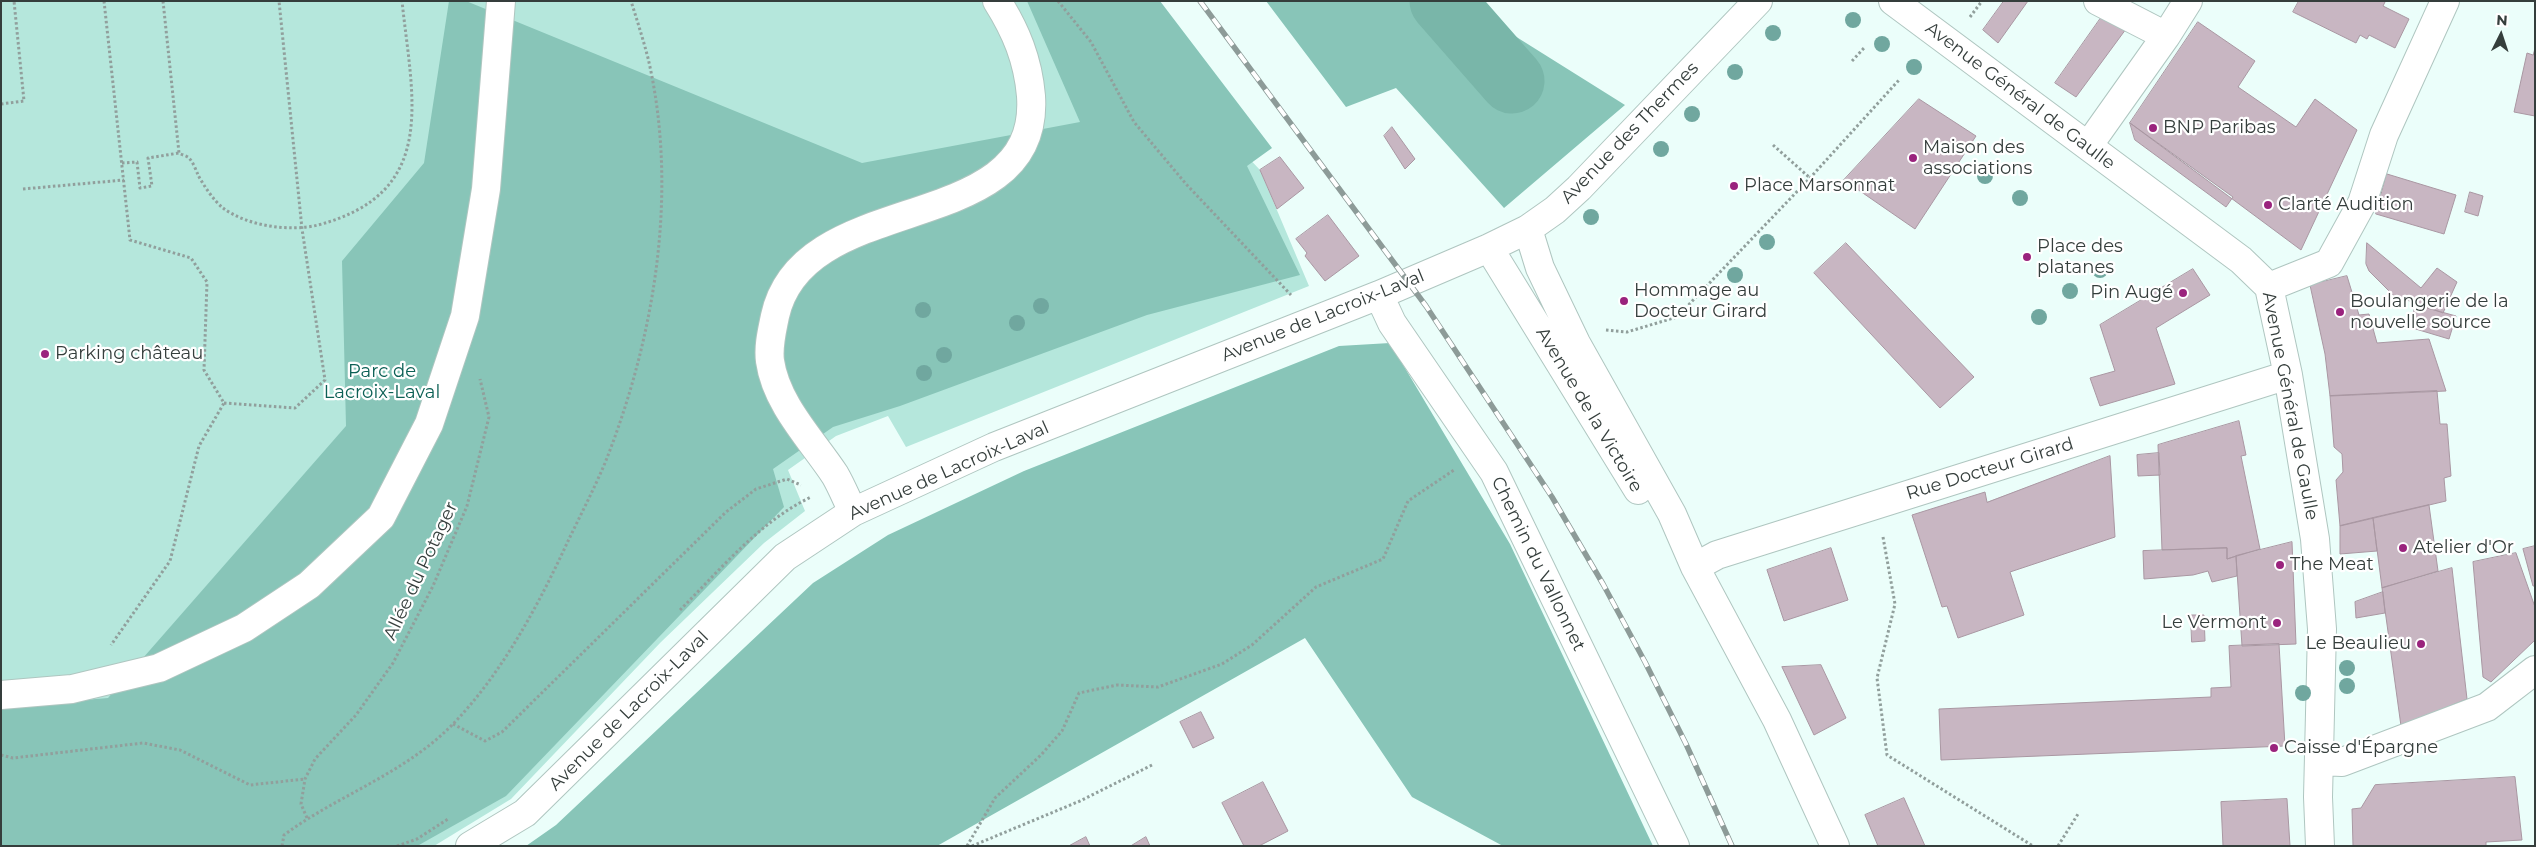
<!DOCTYPE html>
<meta charset="utf-8">
<style>
body{margin:0}
#map{position:relative;width:2536px;height:847px;overflow:hidden;background:#ebfefa;font-family:Montserrat,sans-serif}
canvas{display:block}
.frame{position:absolute;inset:0;border:2px solid #353e3c;pointer-events:none}
.north{position:absolute;left:2476px;top:10px;width:50px;height:50px;-webkit-text-stroke:4px #fff;paint-order:stroke;rotate:4deg;font-size:14px;font-weight:700;line-height:20px;text-align:center;color:#353e3c}
.north::after{content:'';display:block;margin:auto;width:18px;height:22px;background:#353e3c;clip-path:polygon(50% 0,100% 100%,50% 72%,0 100%)}
</style>
<div id="map">
<canvas width="2536" height="847"></canvas>
<div class="frame"></div>
<div class="north">N</div>
</div>
<script>
const c = document.querySelector('canvas').getContext('2d');
c.lineJoin = 'round';
function fill(path, color) { c.fillStyle = color; c.fill(path, 'evenodd'); }
function strokePath(path, color, width, dash) { c.strokeStyle = color; c.lineWidth = width; c.lineCap = dash ? 'butt' : 'round'; c.setLineDash(dash || []); c.stroke(path); }
function label(font, color, halo, rows, align = 'center') {
  c.font = font + ' Montserrat,sans-serif'; c.lineWidth = 4.5; c.setLineDash([]); c.textBaseline = 'middle'; c.strokeStyle = halo; c.fillStyle = color; for (const [text, x, y, turn = 0] of rows) {
    c.save(); c.translate(x, y); c.rotate((+turn || 0) * Math.PI / 180); c.textAlign = isNaN(turn) ? turn : align; if (halo) c.strokeText(text, 0, 0); c.fillText(text, 0, 0); c.restore();
  }
}
fill(new Path2D(`
 M1,1h1099l160,169 49,116 -403,161 -18,-31 -52,20 -48,34 17,41 -41,32 -103,99 -150,157 -77,47h-433z`), '#b5e7dc');
fill(new Path2D(`
 M449,1h17l396,162 218,-41 -53,-121h133l112,147 -25,18 53,109 -153,40 -247,91 -67,21 -60,42 11,38 -278,289 -87,49 -418,1v-139l107,-9 238,-272 -4,-165 82,-98z
 M1266,1h193l166,104 -121,103 -108,-120 -50,19z
 M1390,343l120,201 143,302h-150l-91,-49 -107,-159 -368,208h-411l30,-21 257,-242 75,-48 136,-64 315,-125z`), '#88c5b8');
strokePath(new Path2D(`
 M1442,1l70,80`), '#79b6a9', 65);
const building = new Path2D(`
 M2004,1h24l-30,42 -15,-13z
 M2299,1h84l2,1 -2,4 26,13 -14,29 -26,-13 -2,4 -7,-4 -4,8 -63,-31z
 M2103,15l23,14 -50,68 -21,-14z
 M2198,22l57,39 -17,26 58,40 19,-28 42,31 -56,120 -171,-127z
 M2535,48v68l-21,-4 13,-59 6,2z
 M1919,99l57,37 -61,93 -71,-49z
 M2130,123l103,74 -7,10 -91,-67z
 M1392,127l23,32 -10,10 -21,-33z
 M1280,157l24,31 -27,21 -17,-39z
 M2387,174l69,21 -12,39 -68,-20z
 M2470,192l13,4 -5,20 -13,-4z
 M1328,215l31,41 -34,25 -20,-25 2,-3 -11,-14z
 M1846,243l128,134 -34,31 -126,-135z
 M2367,243l54,45 16,-20 20,14 -14,31 -50,-18 -24,-24 -3,-7z
 M2193,269l17,26 -54,33 19,56 -75,22 -10,-28 25,-7 -15,-46z
 M2347,276l12,39 10,-1 8,29 52,-4 17,52 -116,5 -5,-42 -15,-69z
 M2416,305l40,11 -7,23 -40,-12z
 M2437,391l3,33h7l4,52 -7,2 2,23 -106,25 -4,-46 7,-8 -1,-18 -8,-7 -4,-51z
 M2239,421l7,34 -5,1 19,93 -33,10v-11l-65,2 -4,-105z
 M2159,453l1,22 -22,1 -1,-21z
 M2110,456l5,81 -105,35 14,43 -66,23 -11,-32 -5,1 -30,-92 73,-23 2,10z
 M2429,505l9,66 -56,17 -9,-70z
 M2373,518l4,33 -37,3v-28z
 M2292,542l4,102 -54,2 -6,-90z
 M2535,546v40h-2l-10,-37z
 M1831,548l17,52 -64,21 -17,-51z
 M2227,548v11l9,-3 1,20 -25,6 -4,-11 -15,4 -49,4 -1,-28z
 M2516,553l19,54v33l-44,42 -8,-5 -10,-115z
 M2452,568l15,131 -66,27 -19,-138z
 M2383,592l2,21 -29,5 -1,-16z
 M2191,615h13l1,26 -13,1z
 M2279,644l6,102 -344,14 -2,-51 272,-12v-9l20,-1 -2,-41z
 M1821,665l25,53 -32,17 -32,-68z
 M1201,712l13,26 -21,10 -13,-26z
 M2515,777l7,63 -36,2v4h-133l-1,-37 9,-1 14,-23z
 M1263,782l25,49 -29,15h-15l-22,-43z
 M1904,798l21,48h-47l-13,-31z
 M2287,799l3,47h-67l-2,-44z
 M1086,837l4,9h-21z
 M1146,837l4,9h-19z`);
fill(building, '#c8b6c2');
strokePath(building, '#a997a2', 1);
const minor = new Path2D(`
 M1893,1l348,259 28,27 19,88 27,164 7,90 -4,168 2,49
 M2098,1l68,35
 M2088,146l78,-110 22,-35
 M1528,229l12,39 36,75 96,171 23,53 82,153 58,126
 M1489,248l149,242
 M2269,287l60,-24 33,-60 22,-68 61,-134
 M1379,295l13,28 102,149 181,374
 M853,512c-6,-12 -11,-25 -18,-37 -23,-35 -59,-71 -65,-114 -2,-15 2,-30 5,-45 28,-130 266,-76 256,-220 -3,-36 -15,-65 -34,-95
 M1695,567l22,-12 571,-180
 M1,695l71,-6 87,-21 85,-40 65,-43 72,-68 48,-93 36,-108 21,-127 15,-188
 M2320,761l22,1 8,-3 137,-52 48,-37
 M470,846l55,-33 260,-256 68,-45 141,-65 385,-152 110,-47 39,-19 27,-19 24,-22 179,-187`);
strokePath(minor, '#afc6c0', 30);
strokePath(new Path2D(`
 M104,1l26,239 61,18 16,24 -3,88 20,33 -25,43 -29,115 -59,84
 M163,1l16,152c3,2 8,3 10,5 4,4 7,12 9,17 6,11 16,26 25,33 24,18 67,24 95,17 122,-32 94,-127 84,-224
 M1058,1l33,41 43,80 52,62 105,111
 M1970,17l12,-16
 M1852,61l12,-13
 M1,104l23,-3 -10,-100
 M1773,145l37,33
 M122,163l15,-1 3,26 12,-2 -4,-28 31,-5
 M23,189l101,-9
 M1606,330l21,2 50,-15 133,-139 89,-98
 M224,403l71,5 30,-28 -23,-151 -23,-228
 M1883,537l12,67 -18,74 10,77 146,91
 M680,610c40,-40 79,-88 131,-113
 M453,724l32,17 17,-9 224,-220 30,-23 31,-10 14,6
 M1,755l12,3 130,-15 37,7 70,35 55,-6
 M307,818l-6,-14 4,-25 10,-20 41,-44 37,-52 40,-77 34,-80 22,-89 -9,-38
 M282,846l2,-11c54,-40 120,-61 168,-110 50,-51 87,-121 117,-186 12,-25 25,-50 36,-76 50,-126 74,-272 43,-405 -5,-19 -11,-38 -17,-57
 M397,846l20,-7 31,-20
 M967,846l28,-48 46,-43 21,-24 17,-38 38,-8 41,2 64,-23 30,-19 64,-58 67,-28 25,-58 46,-31
 M972,846l108,-45 72,-36
 M2058,846l20,-32`), '#919f9c', 3, [2.5, 2.5]);
strokePath(minor, '#fff', 28);
const rail = new Path2D(`
 M1200,1l226,305 126,191 51,87 42,78 41,82 46,102`);
strokePath(rail, '#8d9b98', 5.5);
strokePath(rail, '#fff', 4, [11]);
c.fillStyle = '#70a79f';
for (const [x, y] of [
 [1853,20],
 [1773,33],
 [1882,44],
 [1914,67],
 [1735,72],
 [1692,114],
 [1661,149],
 [1985,176],
 [2020,198],
 [1591,217],
 [1767,242],
 [2100,270],
 [1735,275],
 [2070,291],
 [1041,306],
 [923,310],
 [2039,317],
 [1017,323],
 [944,355],
 [924,373],
 [2347,668],
 [2347,686],
 [2303,693]
]) { c.beginPath(); c.arc(x, y, 8, 0, 2 * Math.PI); c.fill(); }
for (const [x, y, r, color] of [
 [2153,128,5,"#9a237d"],
 [1913,158,5,"#9a237d"],
 [1734,186,5,"#9a237d"],
 [2268,205,5,"#9a237d"],
 [2027,257,5,"#9a237d"],
 [2183,293,5,"#9a237d"],
 [1624,301,5,"#9a237d"],
 [2340,312,5,"#9a237d"],
 [45,354,5,"#9a237d"],
 [2403,548,5,"#9a237d"],
 [2280,565,5,"#9a237d"],
 [2277,623,5,"#9a237d"],
 [2421,644,5,"#9a237d"],
 [2274,748,5,"#9a237d"]
]) { const dot = new Path2D(); dot.arc(x, y, r, 0, 2 * Math.PI); c.fillStyle = color; c.fill(dot); strokePath(dot, '#fff', 2); }
label('18px', '#353e3c', '#fff', [
 ["Avenue Général de Gaulle",2020,96,37],
 ["Avenue des Thermes",1630,133,-46],
 ["Avenue de Lacroix-Laval",1323,316,-22],
 ["Avenue Général de Gaulle",2290,406,79],
 ["Avenue de la Victoire",1589,410,59],
 ["Rue Docteur Girard",1990,469,-17],
 ["Avenue de Lacroix-Laval",949,471,-24],
 ["Chemin du Vallonnet",1538,564,64],
 ["Allée du Potager",421,571,-65],
 ["Avenue de Lacroix-Laval",629,711,-45]
]);
label('18px', '#353e3c', '#fff', [
 ["BNP Paribas",2163,128],
 ["Maison des",1923,148],
 ["associations",1923,169],
 ["Place Marsonnat",1744,186],
 ["Clarté Audition",2278,205],
 ["Place des",2037,247],
 ["platanes",2037,268],
 ["Hommage au",1634,291],
 ["Docteur Girard",1634,312],
 ["Pin Augé",2173,293,"right"],
 ["Boulangerie de la",2350,302],
 ["nouvelle source",2350,323],
 ["Parking château",55,354],
 ["Atelier d'Or",2413,548],
 ["The Meat",2290,565],
 ["Le Vermont",2267,623,"right"],
 ["Le Beaulieu",2411,644,"right"],
 ["Caisse d'Épargne",2284,748]
], 'left');
label('18px', '#0c6055', '#fff', [
 ["Parc de",382,372],
 ["Lacroix-Laval",382,393]
]);
</script>
